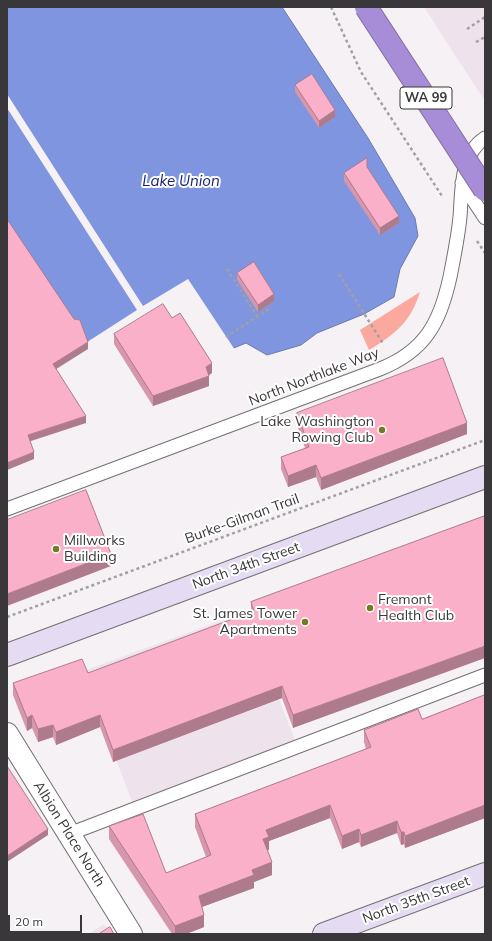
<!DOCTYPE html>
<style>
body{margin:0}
#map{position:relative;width:492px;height:941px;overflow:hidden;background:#f6f1f5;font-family:Mulish,sans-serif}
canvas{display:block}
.frame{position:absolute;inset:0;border:8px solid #393739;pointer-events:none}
.scale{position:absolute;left:8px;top:915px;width:74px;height:18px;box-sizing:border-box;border:2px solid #393739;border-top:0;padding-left:5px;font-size:12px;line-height:14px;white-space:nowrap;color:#393739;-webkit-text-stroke:3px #fff;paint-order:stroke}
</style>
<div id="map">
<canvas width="492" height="941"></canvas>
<div class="frame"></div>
<div class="scale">20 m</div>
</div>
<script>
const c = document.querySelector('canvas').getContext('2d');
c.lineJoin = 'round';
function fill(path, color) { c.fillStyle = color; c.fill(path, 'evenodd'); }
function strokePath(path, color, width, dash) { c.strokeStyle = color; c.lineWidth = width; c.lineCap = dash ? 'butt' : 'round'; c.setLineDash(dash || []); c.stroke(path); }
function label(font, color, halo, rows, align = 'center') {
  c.font = font + ' Mulish,sans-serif'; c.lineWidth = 4; c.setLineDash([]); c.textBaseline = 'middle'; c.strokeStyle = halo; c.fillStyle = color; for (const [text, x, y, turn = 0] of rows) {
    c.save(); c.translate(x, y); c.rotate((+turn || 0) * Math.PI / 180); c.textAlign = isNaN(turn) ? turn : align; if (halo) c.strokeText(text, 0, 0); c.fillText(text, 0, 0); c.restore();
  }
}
fill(new Path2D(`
 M424,7h61v94l-23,-35z
 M245,612l50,128 -163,62 -49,-131z
 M104,924l7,10h-22z`), '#eee3ed');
fill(new Path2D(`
 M420,292c-10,31 -24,41 -51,58l-9,-20z`), '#fba89e');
const water = new Path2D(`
 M7,7h275l86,131 47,80 3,18 -18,33 -6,28 -30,17 -47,19 -16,12 -34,10 -21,-12 -239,98z`);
fill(water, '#7f95df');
strokePath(water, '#6a79ad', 1);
fill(new Path2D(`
 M7,94l136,212 45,-27 47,71 -228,93 49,-81 81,-52 -130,-202z`), '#f6f1f5');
const lane = new Path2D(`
 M462,183l23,35
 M7,509l373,-140c45,-18 60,-46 70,-92 4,-20 8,-40 10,-60 2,-26 0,-63 25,-79
 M69,834l416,-159`);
const street = new Path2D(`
 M7,734l124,200`);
const secondary = new Path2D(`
 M7,655l478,-178
 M324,934l161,-60`);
strokePath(lane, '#736f72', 15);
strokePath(street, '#736f72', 24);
strokePath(secondary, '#736f72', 24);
strokePath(new Path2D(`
 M331,7l30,65 81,124
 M467,29l18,-12
 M476,42l9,-5
 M477,241l8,12
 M227,269l30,47
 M339,274l45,71
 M226,337l46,-30
 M7,617l478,-177`), '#a3a0a3', 2.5, [3, 3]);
strokePath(lane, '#fff', 13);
strokePath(street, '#fff', 22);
strokePath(secondary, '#e5dcf3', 22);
const highwayBridge = new Path2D(`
 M366,7l119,183`);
strokePath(highwayBridge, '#806ea0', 24, []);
strokePath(highwayBridge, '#a78cd8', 22);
fill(new Path2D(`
 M295,85l40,32 -16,11 -24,-36z
 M367,167l32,56 -19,12 -36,-54v-8z
 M237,273l37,28 -16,11 -21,-32z
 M172,318l40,55 -3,2v11l-56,20 -39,-62v-10z
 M297,413l170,21 -146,56 -5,-13 -28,10 -7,-18v-12l24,-9 -8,-23z
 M485,516l-192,212 -11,-30 -169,64 -13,-35 -44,18 -3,-8 -15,5 -6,-14 -5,3 -14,-36v-12l75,-10 163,-60v-11z
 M485,695v123l-80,30 -1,-4 -3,1 -4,-12 -36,14 -2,-5 -17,7 -12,-31 -61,23v9h-2l5,25 -18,7v6l-52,19 2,20 -18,7h-14l-63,-95v-13l57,47 40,-16 -11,-30v-13l171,-65 -2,-7v-12l58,-11z`), '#d697ac');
fill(new Path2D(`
 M335,110v7l-16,11v-7z
 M399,216v7l-19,12v-7z
 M274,294v7l-16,11v-7z
 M88,342v7l-35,22v-7z
 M212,363v10l-6,4v-10z
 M209,376v10l-56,20v-10z
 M86,416v7l-58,19v-7z
 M467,423v11l-146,56v-12z
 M34,452v7l-27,11v-7z
 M316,465v12l-28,10v-11z
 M111,554v12l-104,40v-12z
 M485,646v12l-192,70v-13z
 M282,686v12l-169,64v-12z
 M32,715v13l-5,3v-13z
 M100,715v12l-44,18v-13z
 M53,725v12l-15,5v-13z
 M330,805v13l-61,23v9l-6,2v-13l3,-9z
 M485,805v13l-80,30v-12z
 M397,821v12l-36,14v-12z
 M48,829v6l-41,27v-6z
 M359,829v13l-17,7v-13z
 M401,832h3v12l-3,1z
 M272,862v13l-18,7v6l-55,20v-12l53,-26z
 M204,915v12l-18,7h-11v-8z`), '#ae7b8c');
const building = new Path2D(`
 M312,74l23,36 -16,11 -24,-36z
 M367,158v9l32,49 -19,12 -36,-55z
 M7,219l67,100 6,1 8,22 -35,22 33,52 -58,19 6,17 -27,11z
 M254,262l20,32 -16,11 -21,-32z
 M163,304l9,14 8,-5 32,50 -6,4 3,9 -56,20 -39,-62z
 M443,358l24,65 -146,55 -5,-13 -28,11 -7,-19 28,-10 -12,-34z
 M86,490l25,64 -104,40v-74z
 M485,516v130l-192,69 -11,-29 -169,64 -13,-35 -44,17 -3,-7 -15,4 -6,-14 -5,3 -14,-35 69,-24 6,14 166,-62 -3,-9z
 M485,695v110l-80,31 -1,-4h-3l-4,-11 -36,14 -2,-6 -17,7 -12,-31 -64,25 3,7 -6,2 9,23 -20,8 2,5 -55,21 5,19 -29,11 -66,-100 34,-12 23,59 45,-18 -16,-41 176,-67 -7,-17 54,-21 4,10z
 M7,766l41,63 -41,27z
 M110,927l4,7h-15z`);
fill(building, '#f9b0c8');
strokePath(building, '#ae7b8c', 1);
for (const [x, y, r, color] of [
 [382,430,4,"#727b25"],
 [56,549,4,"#727b25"],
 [370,608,4,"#727b25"],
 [305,622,4,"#727b25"]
]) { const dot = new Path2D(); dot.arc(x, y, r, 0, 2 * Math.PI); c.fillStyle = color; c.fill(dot); strokePath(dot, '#fff', 1.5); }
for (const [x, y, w] of [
 [426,98,52]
]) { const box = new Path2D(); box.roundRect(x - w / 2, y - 11, w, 22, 3); c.fillStyle = '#fff'; c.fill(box); strokePath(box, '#393739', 1); }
label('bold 13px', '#393739', null, [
 ["WA 99",426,98]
]);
label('14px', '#393739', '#fff', [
 ["North Northlake Way",314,377,-21],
 ["Burke-Gilman Trail",242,519,-20],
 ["North 34th Street",246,566,-20],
 ["Albion Place North",69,834,58],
 ["North 35th Street",416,900,-20]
]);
label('14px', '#393739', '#fff', [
 ["Lake Washington",374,422],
 ["Rowing Club",374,438],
 ["Millworks",64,541,"left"],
 ["Building",64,557,"left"],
 ["Fremont",378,600,"left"],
 ["Health Club",378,616,"left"],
 ["St. James Tower",297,614],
 ["Apartments",297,630]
], 'right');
label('italic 15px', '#182175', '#fff', [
 ["Lake Union",181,181]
]);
</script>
